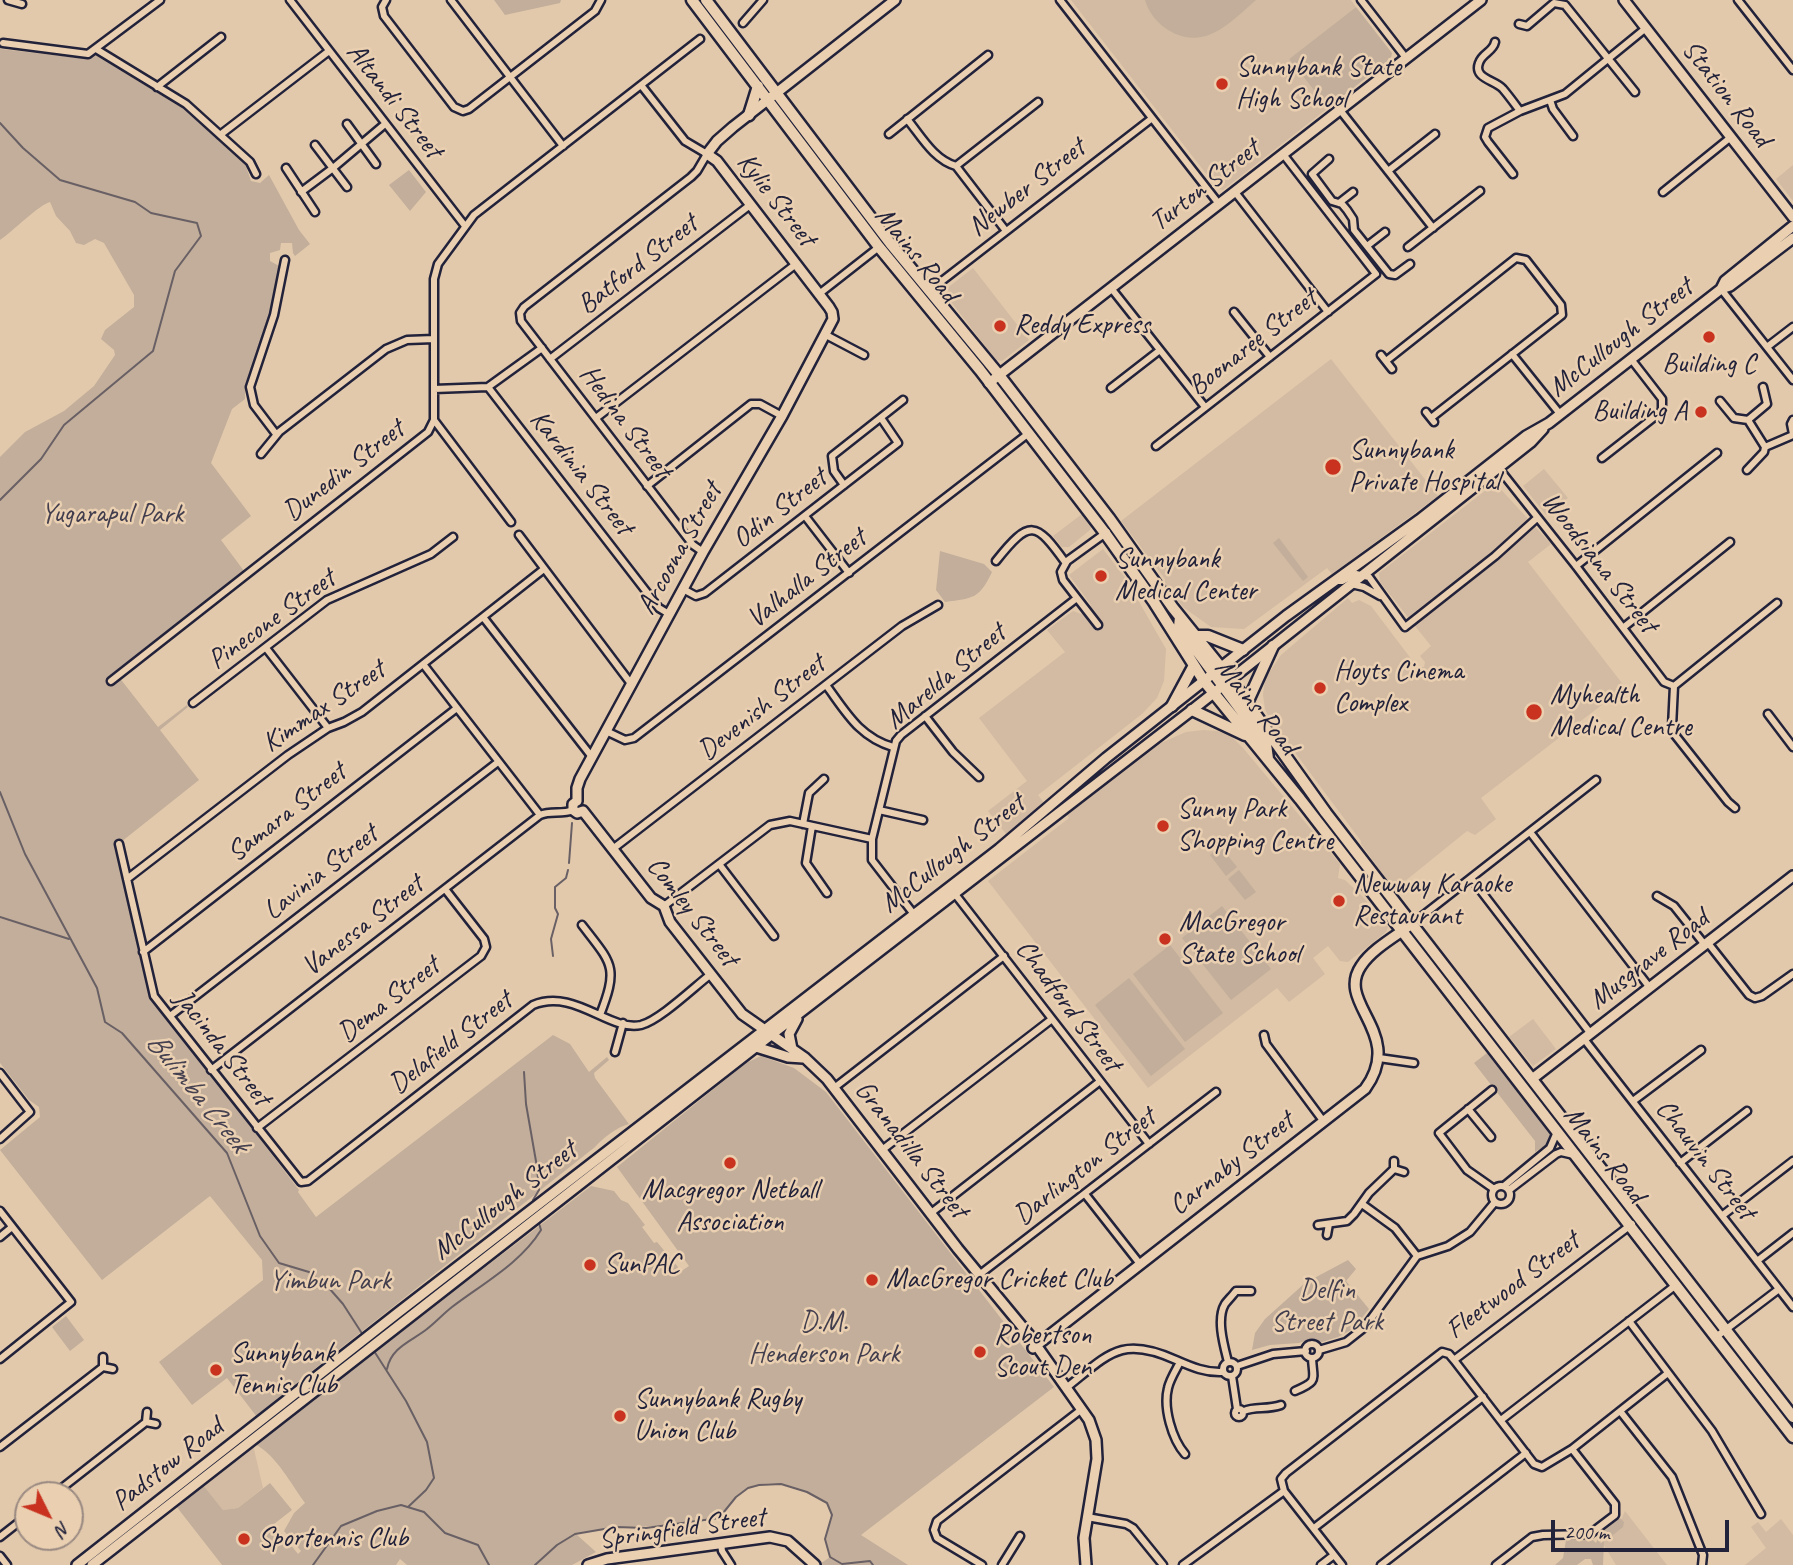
<!DOCTYPE html>
<style>
body{margin:0}
#map{position:relative;width:1793px;height:1565px;overflow:hidden;background:#e2c9ac;font-family:Caveat,sans-serif}
canvas{display:block}
.north{position:absolute;left:14px;top:1481px;width:70px;height:70px;box-sizing:border-box;background:#ead0b1;border:2px solid #9a8a82;border-radius:50%;rotate:133deg;font-size:19px;font-weight:700;line-height:28px;text-align:center;color:#22223b}
.north::after{content:'';display:block;margin:auto;width:24px;height:32px;background:#c8321e;clip-path:polygon(50% 0,100% 100%,50% 72%,0 100%)}
.scale{position:absolute;left:1551px;top:1520px;width:178px;height:32px;box-sizing:border-box;border:4px solid #22223b;border-top:0;padding-left:9px;font-size:21px;line-height:24px;white-space:nowrap;color:#22223b;-webkit-text-stroke:5px #ead0b1;paint-order:stroke}
</style>
<div id="map">
<canvas width="1793" height="1565"></canvas>
<div class="north">N</div>
<div class="scale">200 m</div>
</div>
<script>
const c = document.querySelector('canvas').getContext('2d');
c.lineJoin = 'round';
function fill(path, color) { c.fillStyle = color; c.fill(path, 'evenodd'); }
function strokePath(path, color, width, dash) { c.strokeStyle = color; c.lineWidth = width; c.lineCap = dash ? 'butt' : 'round'; c.setLineDash(dash || []); c.stroke(path); }
function label(font, color, halo, rows, align = 'center') {
  c.font = font + ' Caveat,sans-serif'; c.lineWidth = 5; c.setLineDash([]); c.textBaseline = 'middle'; c.strokeStyle = halo; c.fillStyle = color; for (const [text, x, y, turn = 0] of rows) {
    c.save(); c.translate(x, y); c.rotate((+turn || 0) * Math.PI / 180); c.textAlign = isNaN(turn) ? turn : align; if (halo) c.strokeText(text, 0, 0); c.fillText(text, 0, 0); c.restore();
  }
}
fill(new Path2D(`
 M1071,0h280l5,7 -67,52 39,49 -105,82 -5,-1z
 M1793,165v36l-17,-22z
 M973,268l56,72 -27,21 -6,-1 -51,-66 1,-5z
 M1331,359l107,137 -106,78 -5,-6 -83,61 -33,-2 -28,-20 -18,-23v-5l-44,-58z
 M1544,469l24,29 -22,17 -23,-29z
 M1495,483l56,61 -23,18 97,125 -144,111 15,21 -21,16 -8,-4 -73,59 -33,-46v-3l-91,-122 -5,-10 -2,-14 2,-16 16,-24 67,-57 4,5 7,-3 12,6 47,62 6,-1 1,-5 -5,-6 11,-10 -51,-64 -1,-9z
 M1082,514l9,12 -1,4 -21,17h-7l-9,-11z
 M1103,549l23,30 40,70 -2,32 -7,17 -15,16 -104,81 6,8 -38,31 -18,-23 39,-30 -48,-63 86,-66 -18,-22 26,-19 8,3 10,-9 -22,-30z
 M1203,730l14,1 13,4 13,13 97,116 -2,14 7,2 18,17 25,30 -2,5 -38,30 -8,-1 -12,-15 -15,12 12,16 -36,28 -12,-14 -129,100 -160,-207 81,-63 -2,-3 94,-72 25,-11z
 M1533,1019l23,30 -23,17 -24,-29z
 M253,1445l10,43 -25,20 -15,2 -20,-25z
 M1625,1511l42,54h-51l-16,-26 22,-21z
 M1781,1519l12,16v30h-48l21,-17 -15,-21 7,-5 8,10z`), '#d2bba2');
fill(new Path2D(`
 M494,0h67l-1,3 -55,12z
 M1145,0h111c-13,11 -28,27 -45,34 -27,12 -58,-7 -66,-34z
 M1356,7l36,46 -1,5 -63,50 -39,-49z
 M0,36l1,13 78,9 18,-2 85,52 63,55 6,18 9,2 9,-8 30,55 11,14 -15,12 -2,-3 -1,-10h-11l-1,7 -10,3v8l9,5 -7,45 -27,74v14l-13,10 -21,54 40,53 -30,24 23,31 -129,101 43,55 29,-22 1,2 -28,23 39,50 -83,66 33,147 6,9 144,188 -1,2 18,25 237,-182 17,9 19,28 18,-15 2,3 -15,13 1,5 34,46c-12,3 -26,14 -34,23l-311,246 -27,24 -30,-39 -35,27 -33,-43 104,-82 -1,-20 -52,-64 -108,84 -102,-130 40,-33 -1,-10 -10,-7 -29,-37v-606l25,-25 39,-21 30,-25 21,-31 -1,-5 -13,-11 4,-9 29,-23v-12l-30,-52 -9,-4 -11,6 -8,-2 -6,-12 -14,-15 -6,-14c-10,2 -38,30 -50,38z
 M409,170l17,22 -16,19 -21,-26z
 M1279,538l29,39 -5,4 -30,-38z
 M940,551l44,13 8,8c-13,27 -18,26 -47,30l-9,-12z
 M1220,846l17,21 -11,9 -16,-21z
 M1239,870l17,22 -11,8 -17,-21z
 M1222,906l49,63 -40,31 -49,-62z
 M1170,945l53,68 -38,29 -52,-68z
 M1129,978l56,71 -34,27 -56,-71z
 M1487,1053l64,80 -2,10 -14,9v-11l-61,-78z
 M761,1056l33,12 32,24 228,295 -193,148 47,30h-86l-2,-1 10,-7 -5,-18 7,-24 -5,-12c-25,-14 -65,-32 -90,-7 -10,10 -11,21 -27,24 -30,5 -61,7 -91,7 -14,1 -29,5 -43,7l20,18 -24,13h-165l-7,-6 -4,6h-174l-46,-59 27,-21 20,25 15,-2 32,-25 22,27 -18,14 24,30 3,-3 -17,-20 10,-18 11,-10c-14,-19 -28,-47 -50,-59 111,-88 224,-171 336,-258l23,5 7,9 7,3 17,22 -3,2 12,16 3,-1 21,25 -2,4 1,3 12,-8 -72,-99 129,-104z
 M1348,1260l8,9 -10,12 23,28 -16,20 -15,8 -16,5 -11,-3 -12,4 -29,2 -18,5 3,-17 10,-14 40,-36z
 M66,1316l18,24 -14,11 -18,-24z
 M1620,1518l4,4 -1,5 -19,15 -1,23h-10l-2,-6h-6l-8,6h-22l8,-7 3,-18 23,-4 7,7 3,-8z`), '#c2ae9a');
strokePath(new Path2D(`
 M0,123l23,25 37,32 75,22 16,11 46,10 4,13 -26,35 -22,80 -89,74 -23,34 -41,41
 M0,792l25,62 72,134 8,34 17,11 105,120 33,83 19,27 30,9 20,16 14,16 20,31
 M569,863l3,-40
 M0,917l69,22
 M553,956l-2,-17 7,-25 -3,-6v-21l11,-9 2,-8
 M524,1072l2,32 11,63 2,23 -6,10 1,4
 M374,1351l32,50 21,41 7,36 -8,12 -18,17
 M387,1369c4,-22 25,-28 40,-40 9,-7 16,-15 25,-22 30,-23 69,-44 89,-77l-3,-10
 M313,1565l28,-39 36,-15 24,-6 23,7 21,21 33,12 11,20
 M535,1565l22,-20 18,-11 41,-7 30,1 73,-10 17,-21 12,-9 11,-3 22,-1 26,8 20,11 5,12 -7,24 5,18 12,7 28,-3 3,4`), '#696065', 2);
const street = new Path2D(`
 M8,0l14,4
 M290,0l175,226
 M386,0l-4,7 2,9 70,91 9,4 6,-2 126,-98 6,-11
 M451,0l112,146
 M1060,0l159,204
 M1361,0l45,58
 M1738,0l55,70
 M743,23l20,-23
 M1519,24l8,2 27,-23 11,2 70,87
 M1495,42c-2,10 -13,11 -16,21 -6,16 17,17 24,26 6,7 11,14 17,22
 M3,43l85,11 72,-54
 M96,49l90,55 64,58 6,12
 M641,85l44,56 22,13 -10,17 -6,6 -167,130 -4,6 1,8 172,224 10,7
 M157,87l64,-50
 M1550,100l3,9 20,27
 M1340,110l93,118
 M907,119c14,17 27,41 49,47l50,65
 M347,124l29,40
 M889,134l99,-79
 M220,135l109,-84
 M315,145l32,42
 M1329,159l-17,15 20,27 10,3 5,6 6,9 1,11 35,44 6,1 15,-11
 M956,166l82,-64
 M286,168l29,44
 M1388,171l47,-37
 M1513,174l-25,-32 -3,-5 3,-9 32,-17 45,-17 81,-66
 M301,192l32,-24 52,-44
 M1235,192l93,120
 M1663,192l68,-55
 M1339,203l14,-11
 M1367,246l18,-14
 M1408,247l72,-56
 M1111,288l94,119
 M1721,289l72,91
 M929,291l222,-172
 M819,294l60,-47
 M1234,312l36,45
 M826,335l38,20
 M1767,347l26,-20
 M1512,354l48,60
 M1381,355l11,14
 M550,359l200,-154
 M1386,361l130,-103 10,2 35,45 1,10 -131,103
 M488,387l171,221 10,6
 M1111,388l49,-38
 M434,389l54,-2 54,-39
 M1720,401l14,17 14,2 17,27 -1,5 -17,18
 M1426,412l8,10
 M596,418l200,-154
 M434,420l77,102
 M1748,420l19,-16 -4,-17
 M1793,420l-2,4 2,10
 M276,434l-22,-29 -4,-18 24,-72 11,-55
 M1156,446l220,-172 -93,-120
 M1765,447l28,-12
 M261,454l18,-22 107,-83 21,-9 27,-1
 M1602,458l60,-47v-12l-31,-40
 M1496,465l80,101 88,116 10,4
 M844,485l-10,-14 -2,-15 71,-56
 M647,486l104,-82h9l22,12
 M805,516l44,57
 M519,535l113,150
 M996,561c34,-43 40,-39 69,1
 M1576,566l141,-113
 M1335,581h7l14,-7 13,3 36,50 90,-71 42,-38
 M1351,584l13,3 16,9
 M683,589l13,7 9,-3 193,-150 -17,-25
 M483,617l109,140
 M1098,625l-35,-45 -2,-8 6,-11 40,-29
 M1624,627l106,-85
 M266,648l62,80
 M423,664l117,151c11,-5 22,0 33,-5
 M111,681l317,-249 6,-12v-141l4,-15 36,-49 226,-176
 M826,685c20,27 33,52 67,62
 M1674,686l-2,41 3,8 53,67 7,6
 M1674,686l103,-83
 M193,703l134,-103 104,-46 22,-17
 M1768,714l25,33
 M925,716l28,36 26,25
 M606,731l19,9 9,-2 395,-305
 M879,810l44,10
 M803,824l6,-31 15,-14
 M812,826l-6,37 21,30
 M1530,832l120,156
 M119,844l35,152 147,186 7,-1 225,-176c42,-17 76,27 108,20 19,-5 53,-38 70,-51
 M614,848l288,-222 36,-21
 M719,864l55,72
 M1471,878l120,156
 M127,879l161,-124 40,-27 16,-6 18,-10 182,-143
 M955,894l194,250
 M1657,896l17,10 31,39
 M664,906l106,-81 20,-4 82,18
 M916,917l-44,-57v-21l24,-98 5,-6 176,-137
 M1412,924l184,-144
 M582,925c30,39 37,41 18,90
 M1708,943l41,52 6,3 7,-2 31,-22
 M143,952l314,-244
 M170,1016l328,-254
 M1264,1035l2,9 58,78
 M1584,1039l209,268
 M615,1052l8,-29
 M1379,1058l35,5
 M211,1070l329,-255
 M0,1073l30,39 -30,27
 M834,1088l170,-132
 M1492,1090l-53,43 28,37 27,19
 M1633,1101l68,-51
 M1468,1109l23,28
 M257,1128l224,-172 5,-9 -2,-8 -39,-50
 M882,1150l170,-131
 M1680,1163l67,-52
 M1394,1169l10,3
 M1492 1195a9 9 0 1 1 18 0a9 9 0 1 1-18 0Z
 M1504,1186l46,-38 7,-16
 M1509,1190l47,-36 5,-2 13,3
 M1085,1194l55,70
 M1362,1204l33,24 22,28
 M0,1211l71,91 -71,57
 M931,1213l168,-131
 M1723,1215l70,-54
 M1318,1225l29,-4 7,-7 15,-21 25,-24v-8
 M1327,1235l2,-11
 M0,1237l12,-10
 M1757,1261l36,-28
 M979,1275l237,-183
 M1629,1321l83,110 49,83
 M1716,1337l63,-48
 M1305 1351a7 7 0 1 1 14 0a7 7 0 1 1-14 0Z
 M1319,1350l27,-8 19,-15 52,-71 31,-10 22,-14 25,-30
 M103,1357v10l10,2
 M1454,1360l80,104 8,3 30,-18 96,-76
 M1223 1369a7 7 0 1 1 14 0a7 7 0 1 1-14 0Z
 M1180,1362c-4,8 -10,17 -12,26 -5,20 4,51 17,66
 M1228,1362c-4,-16 -12,-43 -3,-58 3,-4 8,-9 11,-13h15
 M1237,1366l36,-12 33,-3
 M1232,1376l5,33
 M1066,1388c43,-34 55,-53 110,-28 16,7 30,13 47,12
 M1295,1391c24,-10 18,-11 17,-33
 M1235 1413a4 4 0 1 1 8 0a4 4 0 1 1-8 0Z
 M1244,1411c11,-5 23,-1 37,-6
 M1620,1411l52,66 31,78 -1,10
 M147,1412l-1,10 10,2
 M1501,1420l175,-135
 M0,1447l103,-80
 M53,1495l93,-73
 M1087,1517l39,7 7,4 30,37
 M1314,1528l169,-131
 M0,1537l28,-22
 M721,1544l1,7 9,14
 M0,1556l7,9
 M982,1565l-45,-27 -3,-8 3,-9 145,-112
 M1002,1565l18,-29
 M1183,1565l101,-74
 M1321,1565l13,-10
 M1342,1565l-58,-74 -3,-12 5,-6 156,-121 7,2 5,6 178,-136
 M1381,1565l145,-112
 M1496,1565l36,-28 11,-2 47,-1 25,-19v-11l-43,-55`);
const secondary = new Path2D(`
 M1624,0l169,217
 M1721,289l4,-8 68,-55
 M989,383l492,-383
 M577,801v-13l3,-9 123,-227 79,-136 51,-97 -1,-7 -3,-5 -112,-146 -10,-7 10,-13 16,-14 162,-127
 M577,801l-4,3v6l4,3 6,-2
 M583,811l68,87 13,8 6,16 72,92 63,44 22,21 131,170 71,86 60,85 7,20 1,19 -13,79 2,27
 M756,1047l32,10 15,1
 M792,1049l-3,-15 8,-15
 M1532,1079l261,-203
 M1033,1348l332,-259c41,-56 -30,-85 -4,-123 11,-17 35,-30 51,-42
 M77,1565l322,-253 600,-463 107,-91 180,-142 133,-96 107,-84 23,-13 172,-134 9,-3 63,-48
 M92,1565l679,-530 421,-325 339,-268 12,-13
 M588,1565l19,-6 163,-22 18,4 27,24`);
const primary = new Path2D(`
 M692,0l187,247 101,123 125,163 49,69 50,79 96,118 493,638
 M706,0l184,243 109,132 110,143 64,90 58,72 95,133 467,604
 M749,115l9,-29
 M1180,617l-1,10 87,117 2,15
 M1196,636h12l35,14
 M1247,703l26,-57
 M1172,706l21,-39
 M1192,710l53,25`);
strokePath(street, '#22223b', 11);
strokePath(secondary, '#22223b', 14);
strokePath(primary, '#22223b', 15);
strokePath(street, '#ead0b1', 6);
strokePath(secondary, '#ead0b1', 9);
strokePath(primary, '#ead0b1', 10);
for (const [x, y, r, color] of [
 [1222,84,7,"#c8321e"],
 [1000,326,7,"#c8321e"],
 [1709,337,7,"#c8321e"],
 [1701,412,7,"#c8321e"],
 [1333,467,9,"#c8321e"],
 [1101,576,7,"#c8321e"],
 [1320,688,7,"#c8321e"],
 [1534,712,9,"#c8321e"],
 [1163,826,7,"#c8321e"],
 [1339,901,7,"#c8321e"],
 [1165,939,7,"#c8321e"],
 [730,1163,7,"#c8321e"],
 [590,1265,7,"#c8321e"],
 [872,1280,7,"#c8321e"],
 [980,1352,7,"#c8321e"],
 [216,1370,7,"#c8321e"],
 [620,1416,7,"#c8321e"],
 [244,1539,7,"#c8321e"]
]) { const dot = new Path2D(); dot.arc(x, y, r, 0, 2 * Math.PI); c.fillStyle = color; c.fill(dot); strokePath(dot, '#ead0b1', 2.5); }
label('28px', '#22223b', '#ead0b1', [
 ["Sunnybank State",1236,68],
 ["High School",1236,100],
 ["Reddy Express",1014,326],
 ["Building C",1709,365,"center"],
 ["Building A",1687,412,"right"],
 ["Sunnybank",1349,451],
 ["Private Hospital",1349,483],
 ["Sunnybank",1115,560],
 ["Medical Center",1115,592],
 ["Hoyts Cinema",1334,672],
 ["Complex",1334,704],
 ["Myhealth",1550,696],
 ["Medical Centre",1550,728],
 ["Sunny Park",1177,810],
 ["Shopping Centre",1177,842],
 ["Newway Karaoke",1353,885],
 ["Restaurant",1353,917],
 ["MacGregor",1179,923],
 ["State School",1179,955],
 ["Macgregor Netball",730,1191,"center"],
 ["Association",730,1223,"center"],
 ["SunPAC",604,1265],
 ["MacGregor Cricket Club",886,1280],
 ["Robertson",994,1336],
 ["Scout Den",994,1368],
 ["Sunnybank",230,1354],
 ["Tennis Club",230,1386],
 ["Sunnybank Rugby",634,1400],
 ["Union Club",634,1432],
 ["Sportennis Club",258,1539]
], 'left');
label('28px', '#22223b', '#ead0b1', [
 ["Station Road",1726,94,52],
 ["Altandi Street",394,101,52],
 ["Turton Street",1205,186,-38],
 ["Newber Street",1027,188,-38],
 ["Kylie Street",776,200,52],
 ["Mains Road",916,255,51],
 ["Batford Street",638,265,-38],
 ["McCullough Street",1621,338,-38],
 ["Boonaree Street",1253,343,-38],
 ["Hedina Street",625,422,53],
 ["Dunedin Street",344,471,-38],
 ["Kardinia Street",581,473,52],
 ["Odin Street",780,509,-38],
 ["Arcoona Street",680,549,-61],
 ["Woodsiana Street",1599,563,52],
 ["Valhalla Street",807,579,-38],
 ["Pinecone Street",272,620,-36],
 ["Marelda Street",946,677,-40],
 ["Kimmax Street",324,707,-34],
 ["Mains Road",1256,707,51],
 ["Devenish Street",762,708,-38],
 ["Samara Street",287,813,-38],
 ["McCullough Street",953,854,-38],
 ["Lavinia Street",321,873,-38],
 ["Comley Street",692,912,52],
 ["Vanessa Street",363,926,-38],
 ["Musgrave Road",1649,960,-38],
 ["Dema Street",389,1000,-38],
 ["Chadford Street",1068,1006,53],
 ["Delafield Street",451,1043,-38],
 ["Jacinda Street",222,1048,52],
 ["Granadilla Street",911,1150,52],
 ["Mains Road",1604,1155,52],
 ["Chauvin Street",1705,1160,52],
 ["Carnaby Street",1232,1164,-38],
 ["Darlington Street",1085,1167,-38],
 ["McCullough Street",505,1201,-38],
 ["Fleetwood Street",1513,1286,-37],
 ["Padstow Road",168,1465,-38],
 ["Springfield Street",682,1529,-8]
]);
label('28px', '#423e4e', '#ead0b1', [
 ["Yugarapul Park",112,515],
 ["Yimbun Park",330,1282],
 ["Delfin",1327,1291],
 ["Street Park",1327,1323],
 ["D.M.",824,1323],
 ["Henderson Park",824,1355]
]);
label('italic 30px', '#464150', '#ead0b1', [
 ["Bulimba Creek",197,1093,51]
]);
</script>
